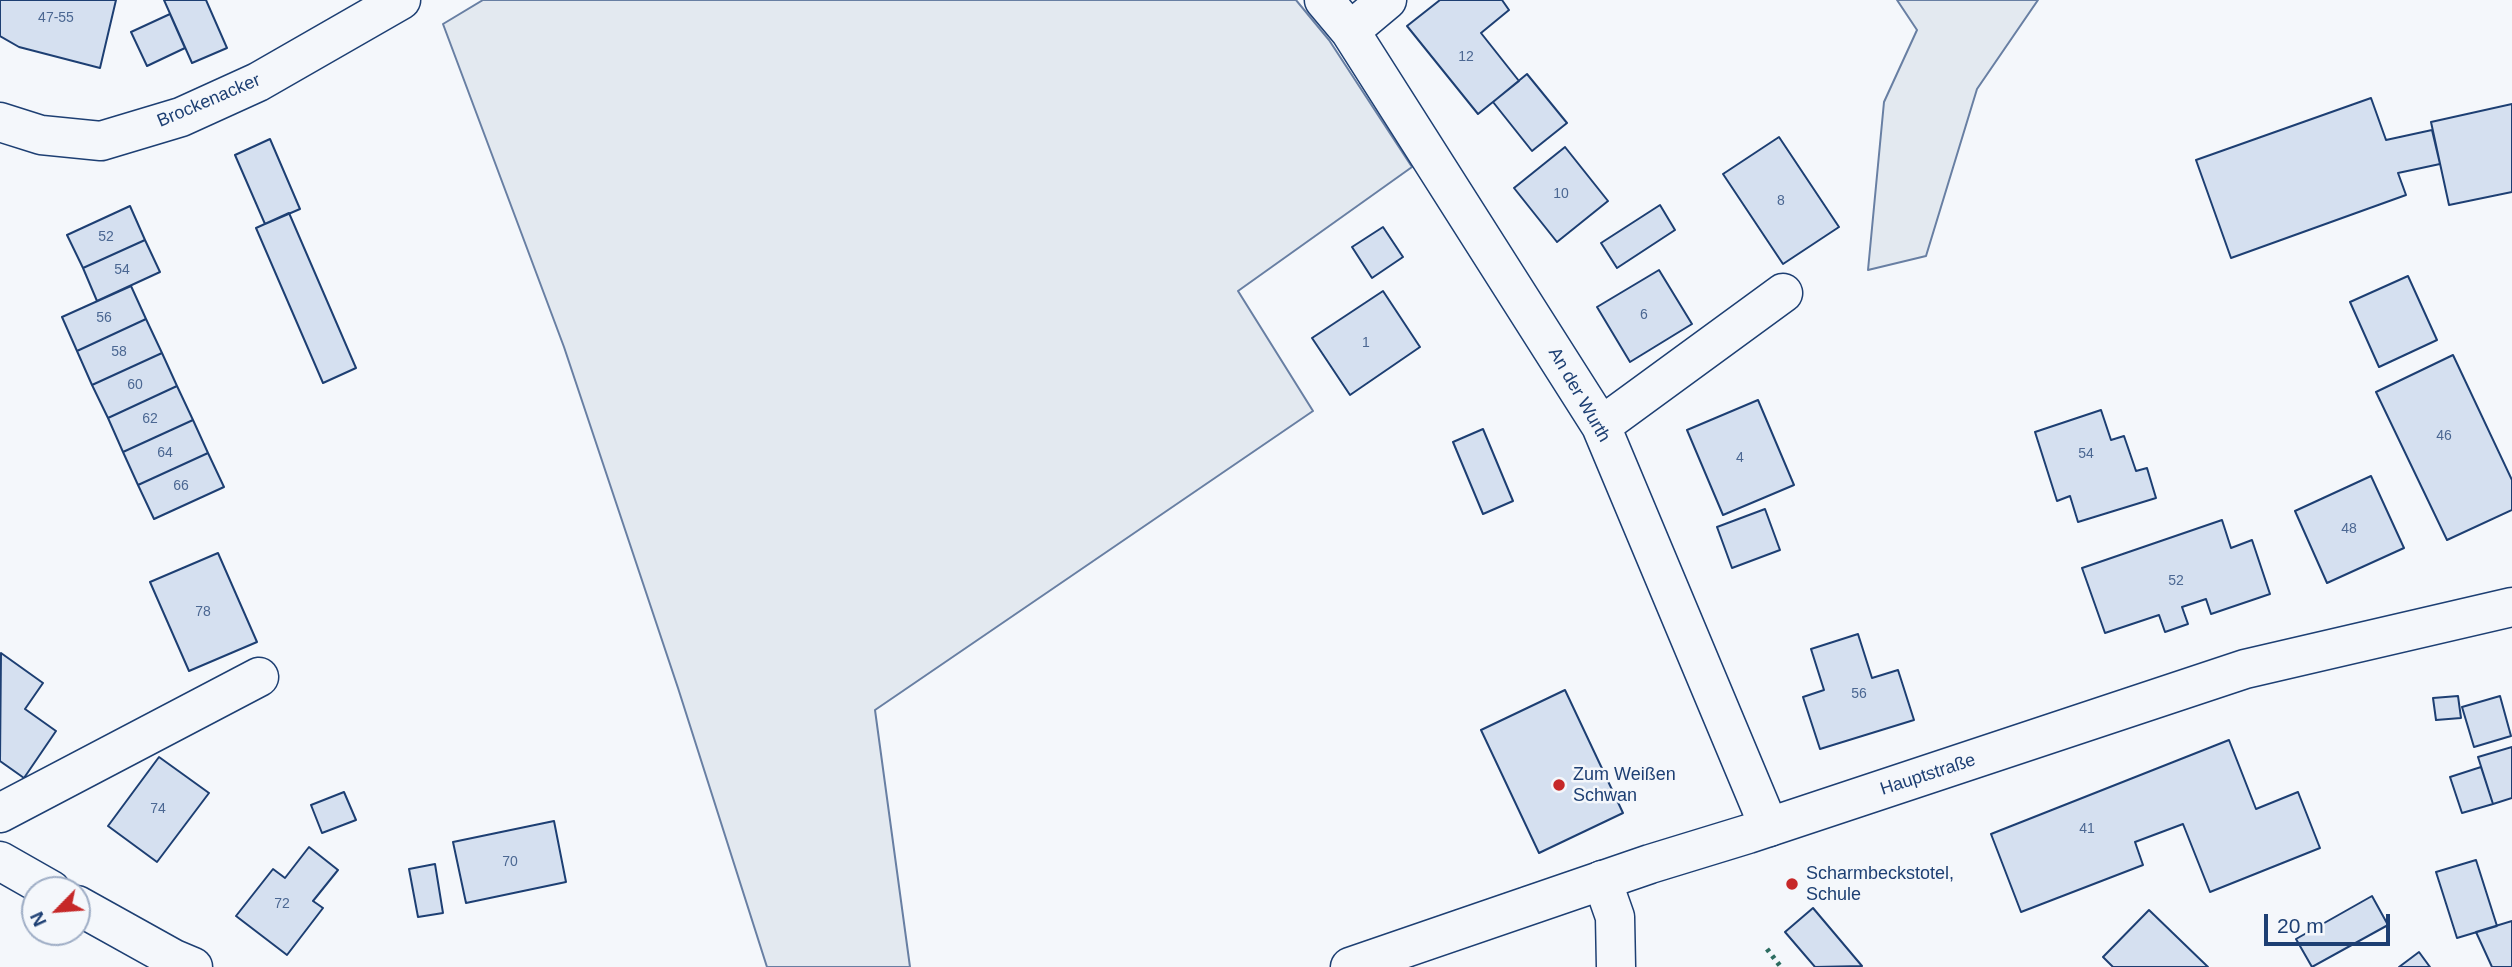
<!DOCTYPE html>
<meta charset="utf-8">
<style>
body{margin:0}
#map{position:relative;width:2512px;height:967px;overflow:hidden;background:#f4f7fb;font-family:Helvetica,sans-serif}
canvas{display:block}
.north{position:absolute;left:21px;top:876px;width:70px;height:70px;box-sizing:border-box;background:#f4f7fb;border:2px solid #9eadc5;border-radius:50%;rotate:245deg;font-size:19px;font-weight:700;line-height:28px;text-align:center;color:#1d3f73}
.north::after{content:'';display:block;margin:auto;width:24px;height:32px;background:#c62828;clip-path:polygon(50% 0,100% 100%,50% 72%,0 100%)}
.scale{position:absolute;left:2264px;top:914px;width:126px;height:32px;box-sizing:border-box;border:4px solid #1d3f73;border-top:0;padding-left:9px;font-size:21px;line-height:24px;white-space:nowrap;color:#1d3f73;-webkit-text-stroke:5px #f4f7fb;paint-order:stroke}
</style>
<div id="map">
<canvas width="2512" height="967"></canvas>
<div class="north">N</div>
<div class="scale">20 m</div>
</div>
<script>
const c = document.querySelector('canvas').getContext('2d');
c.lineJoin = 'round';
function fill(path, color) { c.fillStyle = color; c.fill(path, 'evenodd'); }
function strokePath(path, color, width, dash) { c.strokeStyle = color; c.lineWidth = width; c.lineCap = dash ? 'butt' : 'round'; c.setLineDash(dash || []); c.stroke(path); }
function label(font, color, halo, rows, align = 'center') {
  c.font = font + ' Helvetica,sans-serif'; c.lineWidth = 5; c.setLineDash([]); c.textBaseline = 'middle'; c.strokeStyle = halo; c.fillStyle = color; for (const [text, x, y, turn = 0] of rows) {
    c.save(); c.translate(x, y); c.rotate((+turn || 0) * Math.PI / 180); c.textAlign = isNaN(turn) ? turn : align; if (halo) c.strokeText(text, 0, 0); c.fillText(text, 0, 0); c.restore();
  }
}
const green = new Path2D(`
 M483,0h813l33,40 83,127 -174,124 75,120 -438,299 35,257h-143l-89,-279 -114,-341 -121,-323z
 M1897,0h141l-61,89 -51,167 -58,14 16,-168 33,-72z`);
fill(green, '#e3e9f0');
strokePath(green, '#687fa3', 2);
const building = new Path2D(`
 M0,0h116l-16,68 -81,-21 -19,-11z
 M164,0h42l21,48 -35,15z
 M1440,0h62l7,10 -28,23 38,48 -41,33 -71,-88z
 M170,14l15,34 -38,18 -16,-34z
 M1527,74l40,49 -35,28 -39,-49z
 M2371,98l15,42 46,-10 8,34 -42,9 8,22 -175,63 -35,-98z
 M2512,104v88l-63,13 -18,-83z
 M1779,137l60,90 -56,37 -60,-90z
 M270,139l30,70 -35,15 -30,-69z
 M1565,147l43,54 -51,41 -43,-54z
 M1660,205l15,25 -58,38 -16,-25z
 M130,206l15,34 -62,28 -16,-33z
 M289,213l67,155 -33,15 -67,-155z
 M1383,227l20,30 -31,21 -20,-31z
 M145,240l15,32 -63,29 -14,-33z
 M1659,270l33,54 -62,38 -33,-55z
 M2408,276l29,64 -58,27 -29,-65z
 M131,286l15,33 -69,32 -15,-34z
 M1383,291l37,56 -70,48 -38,-57z
 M146,319l16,34 -70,32 -15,-34z
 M162,353l15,33 -69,32 -16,-33z
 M2453,355l59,125v30l-65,30 -71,-148z
 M177,386l16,34 -70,32 -15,-34z
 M1758,400l36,85 -71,30 -36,-85z
 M2101,410l10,30 13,-4 12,35 11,-3 9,30 -78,24 -8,-26 -13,5 -22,-69z
 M193,420l15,33 -70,32 -15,-33z
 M1483,429l30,72 -30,13 -30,-72z
 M208,453l16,34 -70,32 -16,-34z
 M2371,476l33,72 -77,35 -32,-72z
 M1765,509l15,41 -48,18 -15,-41z
 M2222,520l9,28 21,-8 18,54 -59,20 -5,-15 -24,8 6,17 -23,8 -6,-17 -54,18 -23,-65z
 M218,553l39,89 -68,29 -39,-89z
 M1858,634l14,44 26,-8 16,50 -94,29 -17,-52 21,-7 -13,-41z
 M1,653l42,30 -18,26 31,22 -32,47 -24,-17z
 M1565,690l58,123 -84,40 -58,-123z
 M2458,696l3,22 -25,2 -3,-22z
 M2500,696l11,40 -37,11 -12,-40z
 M2229,740l27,69 42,-17 22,56 -110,44 -27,-68 -48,18 8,23 -122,47 -30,-78z
 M2512,747v51l-19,6 -15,-47z
 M159,757l50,36 -52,69 -49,-36z
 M2481,767l12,37 -31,9 -12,-36z
 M344,792l12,28 -34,13 -11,-28z
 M554,821l12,61 -100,21 -13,-61z
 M309,847l29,23 -25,31 10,7 -36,47 -51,-39 37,-47 12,9z
 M2476,860l21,66 -40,12 -21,-66z
 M435,864l8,49 -25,4 -9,-48z
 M2372,896l16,29 -76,42 -16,-28z
 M1813,908l49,58 -47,1 -30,-35z
 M2149,910l59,57h-95l-10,-10z
 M2512,921v46h-20l-16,-35z
 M2419,952l11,15h-31z`);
fill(building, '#d5e0f0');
strokePath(building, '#1d3f73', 2);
const minor = new Path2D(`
 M1324,0l26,31 251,395 168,401
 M1350,31l37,-31
 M0,122l41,13 60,6 80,-24 77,-35 143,-82
 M1601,426l182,-133
 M0,813l259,-136
 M1602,880l13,37 1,50`);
const major = new Path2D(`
 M0,861l51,29
 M77,905l97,54 19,8
 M1350,967l300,-103 98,-30 497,-165 267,-62`);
strokePath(minor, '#1d3f73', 41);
strokePath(major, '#1d3f73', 41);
strokePath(minor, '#f4f7fb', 38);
strokePath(major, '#f4f7fb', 38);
strokePath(new Path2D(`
 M1767,949l14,18`), '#2c6c60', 5, [3.5, 5]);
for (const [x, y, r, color] of [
 [1559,785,7,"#c62828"],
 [1792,884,7,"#c62828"]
]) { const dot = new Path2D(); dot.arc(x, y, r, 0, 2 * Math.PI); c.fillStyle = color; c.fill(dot); strokePath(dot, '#f4f7fb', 2.5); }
label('14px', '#4b6792', null, [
 ["47-55",56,18],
 ["12",1466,57],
 ["10",1561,194],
 ["8",1781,201],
 ["52",106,237],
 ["54",122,270],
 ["6",1644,315],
 ["56",104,318],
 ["1",1366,343],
 ["58",119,352],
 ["60",135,385],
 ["62",150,419],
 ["46",2444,436],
 ["64",165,453],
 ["54",2086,454],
 ["4",1740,458],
 ["66",181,486],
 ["48",2349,529],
 ["52",2176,581],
 ["78",203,612],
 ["56",1859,694],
 ["74",158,809],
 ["41",2087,829],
 ["70",510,862],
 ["72",282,904]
]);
label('18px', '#1d3f73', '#f4f7fb', [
 ["Brockenacker",209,101,-23],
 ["An der Wurth",1579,395,60],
 ["Hauptstraße",1928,775,-18]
]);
label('18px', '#1d3f73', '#f4f7fb', [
 ["Zum Weißen",1573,775],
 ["Schwan",1573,796],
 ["Scharmbeckstotel,",1806,874],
 ["Schule",1806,895]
], 'left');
</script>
